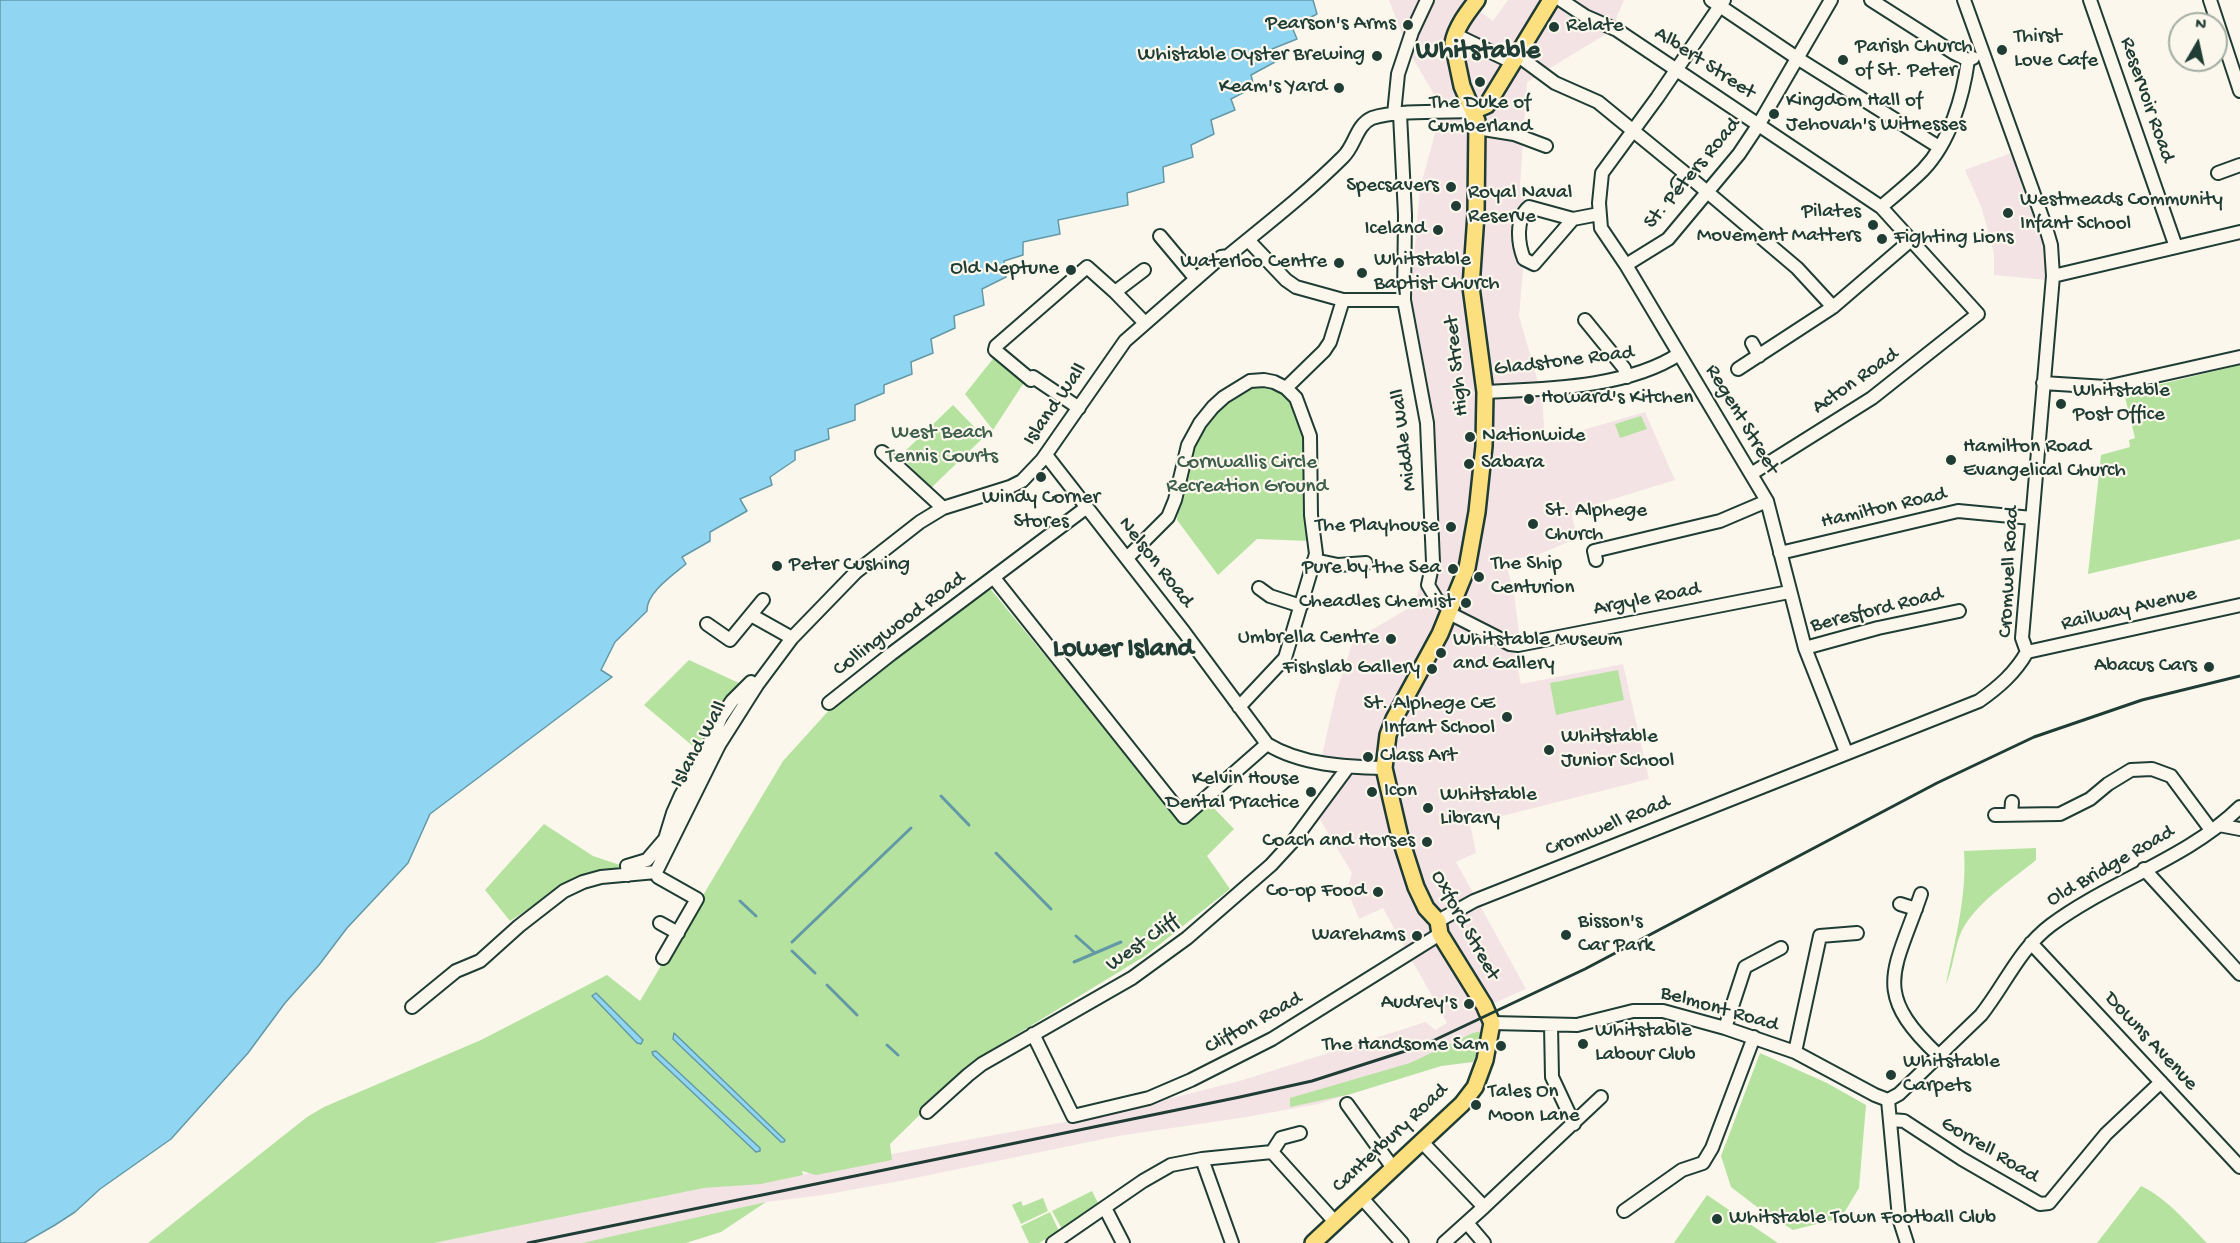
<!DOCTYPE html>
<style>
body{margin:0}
#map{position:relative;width:2240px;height:1243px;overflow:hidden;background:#fbf7ec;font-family:"Gochi Hand",sans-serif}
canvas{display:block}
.north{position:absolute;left:2168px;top:12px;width:60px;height:60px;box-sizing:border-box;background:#fbf7ec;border:2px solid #a3ada2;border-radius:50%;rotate:9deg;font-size:16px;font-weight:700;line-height:24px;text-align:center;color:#1f3d34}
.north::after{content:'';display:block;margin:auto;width:21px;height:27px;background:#1f3d34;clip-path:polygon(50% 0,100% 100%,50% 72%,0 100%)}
</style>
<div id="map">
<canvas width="2240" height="1243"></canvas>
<div class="north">N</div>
</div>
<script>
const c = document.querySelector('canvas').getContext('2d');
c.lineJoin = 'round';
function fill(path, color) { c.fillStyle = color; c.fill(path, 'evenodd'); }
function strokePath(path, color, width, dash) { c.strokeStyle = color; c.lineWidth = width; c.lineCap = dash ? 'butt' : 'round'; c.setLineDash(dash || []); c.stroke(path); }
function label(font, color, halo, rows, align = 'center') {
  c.font = font + ' "Gochi Hand",sans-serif'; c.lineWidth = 4.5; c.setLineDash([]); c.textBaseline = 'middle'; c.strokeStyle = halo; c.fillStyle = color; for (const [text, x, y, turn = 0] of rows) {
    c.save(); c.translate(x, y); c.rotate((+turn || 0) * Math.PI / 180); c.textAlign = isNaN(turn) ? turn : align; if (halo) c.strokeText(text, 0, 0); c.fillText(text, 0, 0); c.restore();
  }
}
fill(new Path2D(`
 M1389,0h75l29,21 15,-21h116l-13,31 -84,51 -7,104 8,25 -9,105 23,80 3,45 100,-29 30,68 -104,32 5,21h-6l3,7 -38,16 -30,4 9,33 5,40 -5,18 7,33 102,-20 26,115 -179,45 6,29 -20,9 70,127 -48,21 9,20 -14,32 -32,4 -123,38 -72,13 -128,19 -218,45 -77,14 -57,7 -173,41h-159l270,-55 66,-6 122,-28 178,-33 3,-5 103,-19 67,-17 183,-58 9,8 12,-7 -64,-115 -24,11 -12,-30 5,-16 -33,-55 20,-56 -18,-2 15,-67 17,-52 61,-36 20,-61 3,-86 -6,-55 -20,-109 9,-106 22,-80 -34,-58z
 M2011,153l33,87 2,12v28l-52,-5v-22l-12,-44 -17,-39z`), '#f3e3e5');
fill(new Path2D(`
 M996,355l29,26 -32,49 -28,-36z
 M2240,365v174l-152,35 13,-119 29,-8 -1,-7 6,-2 -11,-45z
 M1256,385h16l17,11 17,36 4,109 -53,-2 -39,36 -41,-55c6,-55 23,-113 79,-135z
 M953,405l31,32 -53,51 -31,-32z
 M1641,416l6,13 -27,9 -5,-14z
 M988,586l195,238 25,-22 26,27 -27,27 23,33 -85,67 -167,102 -88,86 2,16 -76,15 -14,-4 1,4 -42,9 -57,4 -270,55h-286l159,-126 17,-10 157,-67 126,-65 33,26 143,-240 48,-53z
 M689,660l50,23 -38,70 -57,-48z
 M1618,670l6,30 -68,15 -6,-32z
 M544,824l49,32 27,9 -5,8 -46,9 -59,39 -25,-31z
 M2036,848v12c-23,19 -65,46 -76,75 -6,16 -7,33 -14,49 9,-44 21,-87 18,-133z
 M1487,1030l-14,32 -32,4 -90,28 -61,13v-9l120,-35 63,-30z
 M1760,1053l67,30 39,22 -7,83 -18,30 -48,12 -32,-20 -30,-23 -10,-31z
 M2141,1186c27,13 45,36 66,57h-110z
 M1092,1191l6,12 -36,26 -10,-18z
 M1707,1195l71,48h-104z
 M1043,1198l5,13 -27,13 -9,-19 9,-4 2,5z
 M766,1202l-45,30 -35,11h-104z
 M1050,1212l9,19 -20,12h-10l-8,-17z`), '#b6e2a0');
const water = new Path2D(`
 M0,0h1313l4,14 -25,13 5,12 -25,10 3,13 -24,13 3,12 -23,12 4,11 -24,10 3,14 -23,11 2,12 -30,10 1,15 -37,11 1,12 -70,15 2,14 -37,8v13l-19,6 2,16 -24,12 2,16 -30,11 1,12 -24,11 2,14 -22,9 1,12 -28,11v8l-29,12v15l-27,9 1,10 -34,12v9l-25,17 2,8 -32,14 7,12 -37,21v9l-28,16 4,7c-13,11 -40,29 -39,47l-32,31 -14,28 11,7 -182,137 -22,49 -61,65 -28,37 -34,38 -37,50 -77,86 -71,50 -25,23 -20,13 -31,18h-24z
 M596,993l47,47 -2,4 -4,-1 -45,-47z
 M674,1033l111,107 -1,2h-3l-108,-103z
 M656,1051l104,97v3l-4,1 -103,-97 -1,-3z`);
fill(water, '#90d6f2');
strokePath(water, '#6399a6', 1.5);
strokePath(new Path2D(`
 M941,796l28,29
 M996,853l55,56
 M740,901l16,15
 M1076,936l19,17
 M792,942l119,-114
 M792,951l23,22
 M1074,962l47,-20
 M827,985l30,30
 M887,1045l11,10`), '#6399a6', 3);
const minor = new Path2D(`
 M1561,0l24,16 32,14 264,177 97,107 -106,84 -121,76
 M1711,0l86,58 142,89
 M1724,0l-67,98 -55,75 -3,30 2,25 25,37 141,236 38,147 41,104
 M1871,0l83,53 14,7 5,-2
 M2090,0l86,247
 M2210,0l30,91
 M1454,37l8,1 50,24
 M1517,55l38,28 43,19 88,72
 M1394,114l4,-40 14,-42 15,-32
 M1400,114l5,101 -1,85 23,123 6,139 -5,23 9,15 13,8
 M1477,128l37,6 32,12
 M2218,173l22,-8
 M1678,183l8,-9 111,94 36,39
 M1881,207c14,-12 29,-24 42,-37 27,-28 40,-73 45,-110
 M1573,219l-39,45 -10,-5c-6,-15 -9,-40 5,-52l44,12 26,-5
 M1160,236l36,43
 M1248,240l38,40 10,7 47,13h61
 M1626,265l42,-26 71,-85 20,-30 72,-124
 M2053,276l187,-44
 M1115,292l29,-22
 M1585,320l39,48 3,9
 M1752,343l7,13
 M1738,369l95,-62 78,-67
 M2043,383l63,4 134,-30
 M1286,388l38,-37 6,-9 13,-42
 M1485,392c60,-3 143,-4 194,-38
 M1079,408l-46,-31 -2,3 -36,-30 1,-4 91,-79 28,25 30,31
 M882,452l61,56
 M1046,455l138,177 83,112c34,21 79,23 117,24
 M1780,553l178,-42 74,7
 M1127,558l41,-41 7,-17 13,-55 12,-22 13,-16 11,-10 26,-16 14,-1 10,2 12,6 10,10 14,38 1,79 5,39 -31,104 -46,49
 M1314,560l24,5 28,-2
 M1596,560l-2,-9 126,-30 47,-20
 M994,578l190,239 83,-73
 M1259,588l11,8 31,10
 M1449,613l61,31 8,1 271,-53
 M751,615l41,23
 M707,624l23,16 33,-40
 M1805,648l73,-20 81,-17
 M2027,652l213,-47
 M829,703l62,-49 196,-147
 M2011,814l1,-12
 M1995,815l65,-1 30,-15 18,-15 23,-14 21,-1 19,7 40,54
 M2219,825l21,4
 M2144,869l96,105
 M656,872l63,-127 38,-60 35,-47 64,-66 64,-50 23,-14 67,-21 12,-6 20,-21 83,-119 96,-84 7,-1c39,-32 79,-63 115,-99 12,-11 13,-32 29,-39 23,-8 75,-6 101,-7
 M656,872l2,5 39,22 -34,59
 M628,875l-1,-9 20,-6 18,-21 8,-26 8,-18 24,-41 16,-37 11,-16 19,-19
 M1921,894c-26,77 -51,97 17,161
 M1900,904l16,5
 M1438,921l36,-20 505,-200c20,-14 36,-28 48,-49l-5,-14 31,-362 -2,-31 -5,-17 -82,-228
 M660,923l18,10
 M2031,943l209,224
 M412,1007l44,-36 24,-10 39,-35 45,-35 19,-9 18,-5 55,-5
 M1492,1023l85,2 56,-14h30l62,17 70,24 80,43 13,5
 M1551,1025l1,52 22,47
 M1725,1028l20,-61 36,-19
 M1033,1034l40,82 76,-18 42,-18 81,-41 168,-105
 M1795,1052l25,-116 37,-3
 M1888,1100l11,-6 82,-79c24,-30 38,-66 70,-90 59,-44 136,-66 189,-118
 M1888,1100l11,118 8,25
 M1347,1104l46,64
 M927,1112l41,-37 14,-11 150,-86 55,-40 84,-73 23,-25 54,-73
 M1891,1120l13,1 58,38 78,45 9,-1 57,-69 55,-52
 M1422,1142l62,65 117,-110
 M1272,1152l9,-14 19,-5
 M1202,1159l30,84
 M1361,1197l41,46
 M1105,1208l18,35
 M1624,1211l58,-41 21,-7 9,-15 42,-111
 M1467,1223l17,20
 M1053,1243l90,-62 28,-16 31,-6 70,-7 63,70
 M1444,1243l40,-36`);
const major = new Path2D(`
 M1473,111l14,-6 64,-105
 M1313,1243l149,-139 13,-17 10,-27 7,-37 -8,-18 -44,-71 -2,-13 -12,-13 -10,-21 -16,-50 -16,-69 4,-33 6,-16 46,-85 27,-66 10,-56 7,-66 1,-54 -14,-105 5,-73 1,-93 -15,-35 -9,-43c3,-16 14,-30 24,-43`);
strokePath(minor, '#1f3d34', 16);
strokePath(major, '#1f3d34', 20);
strokePath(minor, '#fbf7ec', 12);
strokePath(major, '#fce080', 15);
strokePath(new Path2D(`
 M528,1243l712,-146 72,-16 112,-36 161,-76 352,-186 97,-46 108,-37 98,-24`), '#1f3d34', 3);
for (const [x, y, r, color] of [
 [1408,25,6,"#1f3d34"],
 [1554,27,6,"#1f3d34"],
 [2002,50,6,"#1f3d34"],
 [1377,56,6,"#1f3d34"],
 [1843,60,6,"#1f3d34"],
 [1480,82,6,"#1f3d34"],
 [1339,88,6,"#1f3d34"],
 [1774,114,6,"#1f3d34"],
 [1451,187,6,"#1f3d34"],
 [1456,206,6,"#1f3d34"],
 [2008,213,6,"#1f3d34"],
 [1873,225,6,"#1f3d34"],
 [1438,230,6,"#1f3d34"],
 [1882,239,6,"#1f3d34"],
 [1339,263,6,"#1f3d34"],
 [1071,270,6,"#1f3d34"],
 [1362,273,6,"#1f3d34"],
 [1529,399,6,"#1f3d34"],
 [2061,404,6,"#1f3d34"],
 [1470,437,6,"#1f3d34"],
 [1951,460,6,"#1f3d34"],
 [1469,464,6,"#1f3d34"],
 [1041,477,6,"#1f3d34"],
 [1533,524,6,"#1f3d34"],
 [1451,527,6,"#1f3d34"],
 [777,566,6,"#1f3d34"],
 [1453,569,6,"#1f3d34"],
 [1479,577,6,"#1f3d34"],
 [1466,603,6,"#1f3d34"],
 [1391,639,6,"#1f3d34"],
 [1441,653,6,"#1f3d34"],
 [2209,667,6,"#1f3d34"],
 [1432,669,6,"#1f3d34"],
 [1507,717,6,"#1f3d34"],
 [1549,750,6,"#1f3d34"],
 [1368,757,6,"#1f3d34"],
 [1311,792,6,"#1f3d34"],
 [1372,792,6,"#1f3d34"],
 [1428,808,6,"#1f3d34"],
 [1427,842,6,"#1f3d34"],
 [1378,892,6,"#1f3d34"],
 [1566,935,6,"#1f3d34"],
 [1417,936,6,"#1f3d34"],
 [1469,1004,6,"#1f3d34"],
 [1583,1044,6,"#1f3d34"],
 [1501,1046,6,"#1f3d34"],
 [1891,1075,6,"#1f3d34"],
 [1476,1105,6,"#1f3d34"],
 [1717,1219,6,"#1f3d34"]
]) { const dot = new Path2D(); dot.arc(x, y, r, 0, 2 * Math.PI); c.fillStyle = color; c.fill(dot); strokePath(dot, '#fbf7ec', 2); }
label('21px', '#1f3d34', '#fbf7ec', [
 ["Pearson's Arms",1396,25,"right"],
 ["Relate",1566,27],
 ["Thirst",2014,38],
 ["Love Cafe",2014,62],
 ["Parish Church",1855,48],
 ["of St. Peter",1855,72],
 ["Whistable Oyster Brewing",1365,56,"right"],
 ["Keam's Yard",1327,88,"right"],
 ["Kingdom Hall of",1786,102],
 ["Jehovah's Witnesses",1786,126],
 ["The Duke of",1480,104,"center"],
 ["Cumberland",1480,128,"center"],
 ["Specsavers",1439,187,"right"],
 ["Royal Naval",1468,194],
 ["Reserve",1468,218],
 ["Westmeads Community",2020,201],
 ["Infant School",2020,225],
 ["Pilates",1861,213,"right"],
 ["Movement Matters",1861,237,"right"],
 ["Iceland",1426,230,"right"],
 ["Fighting Lions",1894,239],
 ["Whitstable",1374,261],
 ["Baptist Church",1374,285],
 ["Waterloo Centre",1327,263,"right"],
 ["Old Neptune",1059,270,"right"],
 ["Whitstable",2073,392],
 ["Post Office",2073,416],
 ["Howard's Kitchen",1541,399],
 ["Nationwide",1482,437],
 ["Hamilton Road",1963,448],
 ["Evangelical Church",1963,472],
 ["Sabara",1481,464],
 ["Windy Corner",1041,499,"center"],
 ["Stores",1041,523,"center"],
 ["St. Alphege",1545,512],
 ["Church",1545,536],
 ["The Playhouse",1439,527,"right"],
 ["The Ship",1491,565],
 ["Centurion",1491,589],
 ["Peter Cushing",789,566],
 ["Pure by the Sea",1441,569,"right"],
 ["Cheadles Chemist",1454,603,"right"],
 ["Umbrella Centre",1379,639,"right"],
 ["Whitstable Museum",1453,641],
 ["and Gallery",1453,665],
 ["Abacus Cars",2197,667,"right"],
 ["Fishslab Gallery",1420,669,"right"],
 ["St. Alphege CE",1495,705,"right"],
 ["Infant School",1495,729,"right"],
 ["Whitstable",1561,738],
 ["Junior School",1561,762],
 ["Class Art",1380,757],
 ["Kelvin House",1299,780,"right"],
 ["Dental Practice",1299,804,"right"],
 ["Icon",1384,792],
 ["Whitstable",1440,796],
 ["Library",1440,820],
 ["Coach and Horses",1415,842,"right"],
 ["Co-op Food",1366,892,"right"],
 ["Bisson's",1578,923],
 ["Car Park",1578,947],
 ["Warehams",1405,936,"right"],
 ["Audrey's",1457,1004,"right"],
 ["Whitstable",1595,1032],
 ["Labour Club",1595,1056],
 ["The Handsome Sam",1489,1046,"right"],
 ["Whitstable",1903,1063],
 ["Carpets",1903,1087],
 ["Tales On",1488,1093],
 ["Moon Lane",1488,1117],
 ["Whitstable Town Football Club",1729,1219]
], 'left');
label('21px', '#1f3d34', '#fbf7ec', [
 ["Albert Street",1704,64,33],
 ["Reservoir Road",2146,100,71],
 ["St. Peters Road",1693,174,-50],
 ["Gladstone Road",1564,362,-7],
 ["High Street",1458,366,-96],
 ["Acton Road",1856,382,-35],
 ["Island Wall",1056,405,-55],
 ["Regent Street",1741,420,59],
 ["Middle Wall",1405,440,-97],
 ["Hamilton Road",1884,509,-13],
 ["Nelson Road",1155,563,52],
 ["Cromwell Road",2010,572,-87],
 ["Argyle Road",1647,600,-11],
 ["Railway Avenue",2129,610,-13],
 ["Beresford Road",1877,611,-14],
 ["Collingwood Road",900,625,-37],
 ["Island Wall",700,745,-61],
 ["Cromwell Road",1608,827,-22],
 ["Old Bridge Road",2111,867,-30],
 ["Oxford Street",1464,926,61],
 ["West Cliff",1143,944,-35],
 ["Belmont Road",1719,1010,16],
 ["Clifton Road",1254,1024,-29],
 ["Downs Avenue",2150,1042,47],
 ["Canterbury Road",1391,1139,-43],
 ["Gorrell Road",1989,1151,31]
]);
label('21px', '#3d5e4a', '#fbf7ec', [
 ["West Beach",942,434],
 ["Tennis Courts",942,458],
 ["Cornwallis Circle",1247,464],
 ["Recreation Ground",1247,488]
]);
label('bold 27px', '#1f3d34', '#fbf7ec', [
 ["Whitstable",1478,53],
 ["Lower Island",1123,651]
]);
</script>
